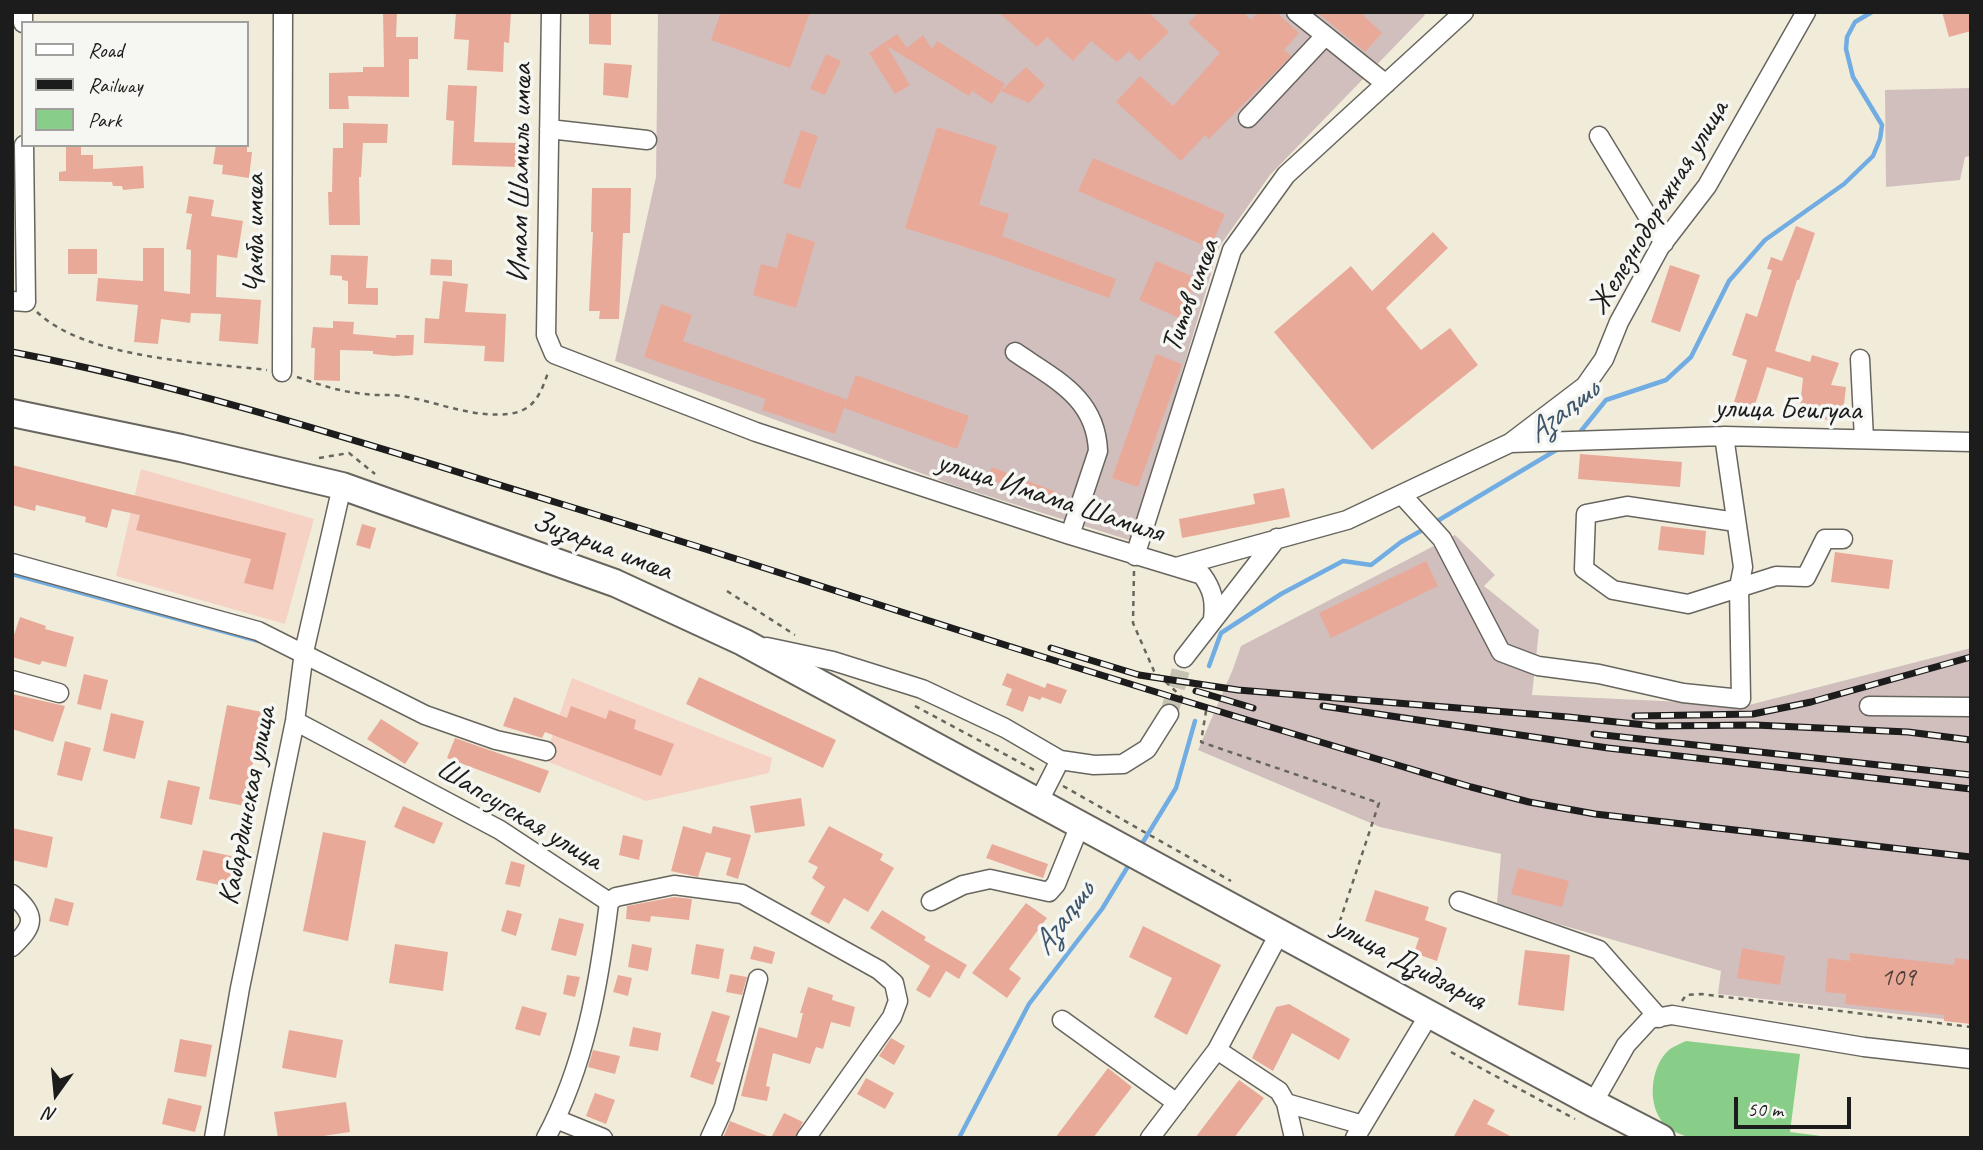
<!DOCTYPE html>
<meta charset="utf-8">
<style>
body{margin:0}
#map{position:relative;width:1983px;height:1150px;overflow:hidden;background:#f1ecda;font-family:Caveat,sans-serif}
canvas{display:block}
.frame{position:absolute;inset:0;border:14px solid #1c1c1c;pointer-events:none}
.legend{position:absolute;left:21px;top:21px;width:228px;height:126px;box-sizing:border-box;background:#f6f6f2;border:2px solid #9f9f9c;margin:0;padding:9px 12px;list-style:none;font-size:21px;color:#1c1c1c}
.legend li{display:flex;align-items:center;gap:14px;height:35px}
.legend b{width:35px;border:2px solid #9f9f9c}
.north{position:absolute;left:21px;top:1059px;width:70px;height:70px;-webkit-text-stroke:5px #f6f6f2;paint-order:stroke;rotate:195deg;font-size:19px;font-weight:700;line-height:28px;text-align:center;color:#1c1c1c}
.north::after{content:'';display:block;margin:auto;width:24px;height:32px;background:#1c1c1c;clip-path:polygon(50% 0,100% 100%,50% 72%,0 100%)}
.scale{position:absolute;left:1734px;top:1097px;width:117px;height:32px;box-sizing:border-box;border:4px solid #1c1c1c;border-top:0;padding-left:9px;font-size:21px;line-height:24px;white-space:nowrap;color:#1c1c1c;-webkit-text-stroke:5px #f6f6f2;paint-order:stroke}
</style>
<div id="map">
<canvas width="1983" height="1150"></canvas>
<div class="frame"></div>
<ul class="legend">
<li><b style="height:9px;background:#fff"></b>Road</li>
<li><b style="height:9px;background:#1c1c1c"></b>Railway</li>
<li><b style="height:19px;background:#88ce88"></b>Park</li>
</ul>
<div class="north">N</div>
<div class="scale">50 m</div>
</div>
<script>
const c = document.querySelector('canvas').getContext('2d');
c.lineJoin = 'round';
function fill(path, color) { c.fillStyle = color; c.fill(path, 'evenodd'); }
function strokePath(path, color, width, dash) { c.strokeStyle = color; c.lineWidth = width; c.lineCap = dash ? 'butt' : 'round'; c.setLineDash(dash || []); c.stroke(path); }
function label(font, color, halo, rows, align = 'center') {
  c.font = font + ' Caveat,sans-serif'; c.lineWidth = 7; c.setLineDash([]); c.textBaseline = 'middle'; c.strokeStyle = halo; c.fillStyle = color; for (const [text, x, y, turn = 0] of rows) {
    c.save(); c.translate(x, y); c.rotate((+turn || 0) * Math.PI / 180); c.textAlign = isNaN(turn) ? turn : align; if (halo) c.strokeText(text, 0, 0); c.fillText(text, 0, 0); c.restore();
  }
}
fill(new Path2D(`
 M141,469l173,50 -29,105 -169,-48z
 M572,678l200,80 -3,15 -123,28 -102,-41z`), '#f6d2c4');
fill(new Path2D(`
 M658,12h764l3,3 -155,160 -51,72 -87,294 -176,-55 -341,-125 41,-184z
 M1971,88v68l-6,1 -5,23 -74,7 -1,-97z
 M1455,535l40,40 -11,11 55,44 -7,65 217,10 222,-57v374l-253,-28 3,-23 -163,-47 -61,-21 4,-49 -121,-27 -182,-77 35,-81 8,-23z`), '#d1bfbe');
fill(new Path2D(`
 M1686,1041l114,13 -10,78 47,6h-147c-6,-3 -14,-5 -20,-9 -25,-17 -21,-63 0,-80 5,-3 11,-6 16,-8z`), '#88ce88');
strokePath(new Path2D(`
 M1577,436l29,-36 60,-20 25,-23 38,-76 36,-41 79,-56 29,-28 7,-17 2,-14 -29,-48 -7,-28 1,-12 8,-15 17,-10
 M1434,523l124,-74
 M12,574l247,67
 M1209,666l12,-33 60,-39 62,-33 28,4 30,-23 25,-14
 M1140,847l36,-59 19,-67
 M959,1138l70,-134 73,-95 28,-46`), '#71ade3', 4.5);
fill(new Path2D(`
 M383,12h14l-1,25h22v22h-9v38l-61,-1 1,13h-20v-36l34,-1v-5h21z
 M456,12h55l-2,31 -5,-1 -1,30 -36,-2 2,-30 -15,-1z
 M589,12h22v33l-22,-1z
 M721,12h89l-20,56 -79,-28z
 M998,12h150l21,20 -30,29 -10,-10 -12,11 -26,-21 -18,20 -26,-24 -10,10z
 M1199,12h44l8,8 7,-8h18l23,21 -15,17 7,6 -82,83 -4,-4 -24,26 -65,-59 24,-26 33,30 47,-53 -32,-30z
 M1317,12h43l22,21 -17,19z
 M1942,12h29v19l-22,6z
 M897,34l10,14 16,-13 9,14 5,-8 68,43 -13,20 -20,-13 -3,5 -82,-50 23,39 -15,9 -26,-41z
 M826,54l15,7 -16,34 -15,-6z
 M604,63l28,2 -4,33 -25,-3z
 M1026,67l19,18 -16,18 -28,-12z
 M448,85l29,1 -3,56 45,1v24l-67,-2 2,-44 -8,-1z
 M343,123l45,1 -1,19h-24l-2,34h-2l1,48h-31l-1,-33h4l1,-44h10z
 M937,127l60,19 -18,59 30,9 -7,22 114,43 -7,19 -113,-41 -91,-29z
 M801,130l17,6 -18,53 -17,-6z
 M66,145h15v10h12v14l50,-3 1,22 -21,2 -1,-4h-9l-1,-4 -53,-1v-9l7,-1z
 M216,145h31v7h5l-3,26 -27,-4 1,-9 -10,-1z
 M1093,158l132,56 -15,34 -132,-57z
 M592,188h39l-1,45h-7l-4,86h-20l1,-8h-11l4,-79h-2z
 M189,196l25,4 -3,16 32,5 -6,37 -20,-3 -1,42 45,3 -3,44 -39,-3 2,-27 -30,-1 -1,10 -29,-4 -3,25 -24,-2 4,-37 -42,-4 2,-23 45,3v-33h21v43l26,3 1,-44 -5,-1 6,-35 -6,-1z
 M1796,226l19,7 -16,47h-2l-22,71 35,11 2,-7 27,8 -8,22 15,2 -4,34 -43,-4 4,-39 -36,-11 -13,41 -20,-6 13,-42 -15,-5 14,-42 11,4 15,-47 -5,-1 4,-12 11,4z
 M1433,232l15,16 -62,60 35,42 29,-22 28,37 -106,85 -98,-118 77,-66 21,25z
 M787,233l28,9 -19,66 -43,-13 8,-31 16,4z
 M68,249h29v25h-29z
 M331,255l37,1 -2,32h12v17l-30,-1v-23l-6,-1v-4l-12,-1z
 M431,259l21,1v16l-22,-1z
 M1156,261l41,17 -18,40 -40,-18z
 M1670,265l30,10 -20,57 -29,-10z
 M443,281l25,3 -3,28 41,2 -2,48 -20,-1 1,-15 -61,-3 1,-25 14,1z
 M661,304l31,11 -9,26 163,58 -2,8 12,-32 113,41 -12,33 -113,-41 -9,26 -73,-24 4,-11 -122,-42z
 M333,321l21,1 -1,12 43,4v-3h18l-1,20 -20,1 -20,-2v-3l-33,-1v31l-26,-1 1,-32h-4l2,-21 20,1z
 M1156,354l26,10 -44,123 -26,-9z
 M1580,454l102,8 -2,25 -102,-8z
 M12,465l274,68 -13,57 -29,-7 7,-24 -115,-29 4,-15 -28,-6 -5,19 -22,-6 1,-5 -50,-12 -1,6 -23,-6z
 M992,467l67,26 -4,11 -68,-26z
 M1284,488l6,29 -108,21 -3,-19 76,-15 -2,-10z
 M362,524l14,4 -6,21 -14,-4z
 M1661,526l45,5 -2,24 -46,-5z
 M1835,552l58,8 -4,29 -58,-7z
 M1426,561l12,25 -107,52 -12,-25z
 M20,617l26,9 -1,3 29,8 -8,30 -24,-6 -2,4 -28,-8v-16z
 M1007,673l38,15 2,-5 20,7 -6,14 -19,-7 -2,3 -11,-4 -6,16 -17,-7 6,-16 -10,-4z
 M84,674l24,6 -7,30 -24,-6z
 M699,677l137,63 -13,28 -137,-64z
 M12,694l53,12 -12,36 -41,-13z
 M514,697l53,21 4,-12 35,13 3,-9 27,10 -2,9 40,15 -13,32 -116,-44 -3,6 -39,-12z
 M227,705l35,7 -17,94 -36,-7z
 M111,713l33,8 -9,38 -32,-8z
 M381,719l38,24 -14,21 -38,-25z
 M455,738l94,33 -9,22 -93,-35z
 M65,741l26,7 -9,33 -25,-6z
 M168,780l32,7 -8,38 -32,-7z
 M801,798l4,28 -50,7 -5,-27z
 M403,806l40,17 -9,21 -40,-17z
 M683,826l28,8 2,-8 38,9 -13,44 -12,-4 5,-17 -25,-6 -8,25 -27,-6z
 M829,826l54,28 -3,6 14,8 -26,44 -24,-14 -15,26 -19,-10 15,-27 -13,-9 6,-11 -10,-5z
 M12,828l41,9 -6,31 -35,-8z
 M323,832l43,9 -18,100 -45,-10z
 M623,835l20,5 -4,20 -20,-5z
 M992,844l56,20 -5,14 -57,-20z
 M203,850l42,9 -7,30 -42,-9z
 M511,861l14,4 -5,22 -15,-3z
 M1518,868l51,13 -7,26 -51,-13z
 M1375,890l54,17 -4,13 22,8 -10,33 -23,-8 5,-15 -54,-17z
 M674,897l18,2 -3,21 -38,-4 -1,6 -24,-3 1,-13z
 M55,898l19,5 -6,23 -19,-5z
 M1026,903l21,15 -38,51 12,9 -14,20 -35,-25z
 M507,910l15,4 -6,22 -15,-5z
 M882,910l44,27 -2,3 43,25 -8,14 -13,-8 -16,27 -14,-8 14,-24 -60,-38z
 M559,918l25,6 -8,32 -25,-6z
 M1143,926l78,39 -34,70 -33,-18 18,-39 -43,-21z
 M395,944l53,8 -5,39 -54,-8z
 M632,944l20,4 -4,23 -20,-4z
 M696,944l28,5 -5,30 -28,-5z
 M754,946l21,6 -3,12 -22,-5z
 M1742,948l43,8 -5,29 -43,-7z
 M1525,950l45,5 -6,56 -46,-6z
 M1850,953l104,12 1,-7 16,2v64l-27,-3v-6l-99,-11 1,-10 -21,-2 3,-34 22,3z
 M730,974l17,3 -5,18 -16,-3z
 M567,975l13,2 -5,20 -12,-3z
 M618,975l14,3 -4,18 -15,-4z
 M808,987l25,8 -1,5 23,7 -5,20 -19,-5 -8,27 -7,-2 -6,17 -37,-11 -7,33 4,1 -3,14 -26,-5 18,-69 38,11 6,-25h-3z
 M1289,1004l61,35 -11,21 -47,-27 -19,38 -21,-13 24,-51z
 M522,1006l25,7 -7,23 -25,-7z
 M712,1011l18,5 -14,45 5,2 -8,22 -23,-8z
 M633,1027l28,6 -3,18 -29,-5z
 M289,1030l54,10 -7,38 -54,-10z
 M891,1038l14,8 -11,19 -15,-9z
 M180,1039l32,6 -6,32 -32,-5z
 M593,1050l27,6 -5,18 -27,-7z
 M1108,1068l24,19 -39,51h-38z
 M866,1078l28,15 -9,16 -28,-15z
 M1239,1080l25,18 -30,40h-39z
 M595,1093l20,7 -9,24 -20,-8z
 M168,1098l34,8 -7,26 -33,-8z
 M1474,1099l21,11 -8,14 27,14h-61z
 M346,1102l4,30 -40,6h-32l-4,-26z
 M784,1113l19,9 -8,16h-24z
 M730,1121l40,16v1h-47z`), '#e9a999');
strokePath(new Path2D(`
 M1169,714l15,-56`), '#c6c2b4', 18, [18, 9]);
const minor = new Path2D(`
 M23,12v11
 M551,12l-5,323 8,19 202,78 314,103 132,40c11,15 13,26 11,44
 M1296,12l90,72
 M1248,118l77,-82
 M549,129l98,11
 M1599,136l65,107
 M12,301l14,1 -2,-157
 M1015,352c39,27 81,45 83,99l-28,84
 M1860,359l4,80
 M282,372l1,-360
 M1510,443l75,-57 19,-27 15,-37 41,-75 47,-61 99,-174
 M1402,495l40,44 59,113 37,14 61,8 84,19 58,6 -2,-112 4,-20 -19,-131
 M1736,522l-109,-16 -41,8 -2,55 29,21 75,14 88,-28 30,1 19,-38h18
 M1135,556l97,-306 54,-75 178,-163
 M12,563l246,68 167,84 71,25 50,11
 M1176,567l171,-47 163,-77 214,-7 247,6
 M767,647l66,14 89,28 83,39 55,32 34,5 29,-1 24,-15 22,-35
 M1184,658l93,-120
 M12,680l47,13
 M1869,706l102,1
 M295,721l205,109 109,72
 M1038,803l22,-43
 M12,894c25,22 23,31 0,53
 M931,901l32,-16 27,-6 59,13 7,-8 24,-59
 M1459,901l140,49 60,68
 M609,902l7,-5 58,-12 68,9 137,76 15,13 4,18 -6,16 -86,121
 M1062,1020l115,83
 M1217,1050l62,41 7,12 8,35
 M1286,1103l77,22
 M1593,1103l33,-58 24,-26 22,-4 192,32 107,12
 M556,1119l47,19
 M214,1138l26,-150 55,-267 9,-69 38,-166
 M546,1138c39,-73 53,-154 63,-236
 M710,1138l14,-31 34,-128
 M1150,1138l67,-88 63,-118
 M1355,1138l75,-125`);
const highway = new Path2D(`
 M12,413l169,35 161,38 273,97 128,59 850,461 68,35`);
strokePath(minor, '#67655e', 21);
strokePath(highway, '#67655e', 30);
strokePath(new Path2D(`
 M37,312c50,47 163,50 230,58
 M297,377c23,8 44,15 68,17 12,2 25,0 37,2 36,6 75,24 112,17 23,-5 28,-24 35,-43
 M319,458l30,-5 26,21
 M1134,571l-1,52 21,48 30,28 22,12 -5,31 178,61 -45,136
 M727,591l68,44
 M915,706l121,65
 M1063,786l168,95
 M1682,1001l4,-6 15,-1 270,33
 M1451,1052l124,67`), '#67655e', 2.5, [5, 5]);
strokePath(minor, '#fff', 18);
strokePath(highway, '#fff', 26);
const rail = new Path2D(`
 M12,352c185,36 366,96 546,151 190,58 379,122 569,180 115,36 230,70 344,104l58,15 66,12 376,43
 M1051,648l88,27 99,15 330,27 87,9 100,-1 153,7 63,8
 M1196,691l57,17
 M1323,706l285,42 363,41
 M1635,716l118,-2 58,-12 160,-45
 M1594,734l377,41`);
strokePath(rail, '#1c1c1c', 7);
strokePath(rail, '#f6f6f2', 4.5, [13]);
label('26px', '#4f3f3b', null, [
 ["109",1898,978]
]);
label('30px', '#1c1c1c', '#f6f6f2', [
 ["Имам Шамиль имҩа",521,173,-89],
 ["Железнодорожная улица",1659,208,-59],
 ["Чачба имҩа",255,234,-90],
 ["Титов имҩа",1191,296,-70],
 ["улица Беигуаа",1788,410,1],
 ["улица Имама Шамиля",1050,498,18],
 ["Ӡиӡариа имҩа",602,546,21],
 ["Кабардинская улица",248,806,-79],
 ["Шапсугская улица",519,815,31],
 ["улица Дзидзария",1409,964,28]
]);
label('italic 32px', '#3e566c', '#f6f6f2', [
 ["Аӡаԥшь",1563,412,-38],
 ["Аӡаԥшь",1064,919,-54]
]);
</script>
